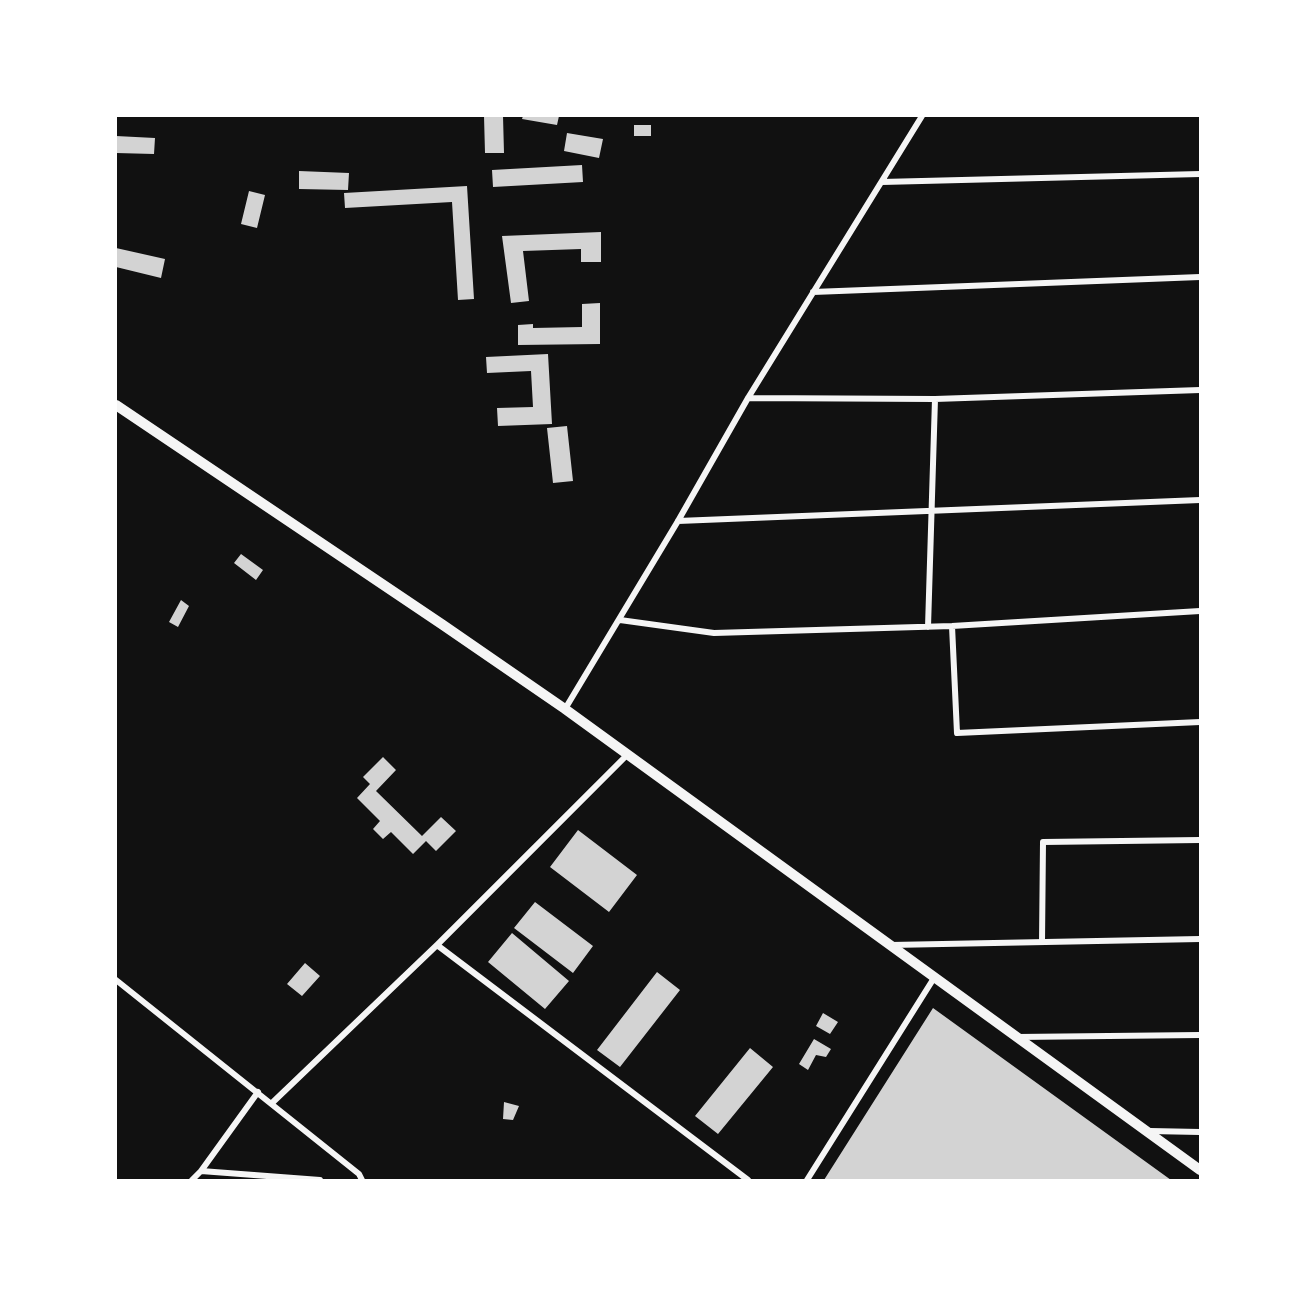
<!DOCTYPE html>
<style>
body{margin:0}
#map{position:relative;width:1316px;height:1296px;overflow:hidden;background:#111;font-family:"Fira Sans Condensed",sans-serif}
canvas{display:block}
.frame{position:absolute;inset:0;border:117px solid #fff;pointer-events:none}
</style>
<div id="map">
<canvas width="1316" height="1296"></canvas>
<div class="frame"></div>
</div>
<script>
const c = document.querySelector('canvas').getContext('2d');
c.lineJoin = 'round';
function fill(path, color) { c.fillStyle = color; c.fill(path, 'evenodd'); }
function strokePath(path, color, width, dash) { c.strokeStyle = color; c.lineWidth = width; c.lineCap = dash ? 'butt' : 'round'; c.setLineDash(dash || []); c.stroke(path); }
fill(new Path2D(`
 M484,116h19l1,37h-19z
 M523,116h36l-2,9 -35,-6z
 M634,125h17v11h-17z
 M567,133l36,6 -4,19 -35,-7z
 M116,136l39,2 -1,16 -38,-1z
 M582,165l1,17 -90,5 -1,-17z
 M299,171l50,2 -1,17 -49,-1z
 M467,186l7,113 -16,1 -6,-98 -107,6 -1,-15z
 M249,191l16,4 -8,33 -16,-4z
 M601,232v30h-20v-13l-58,2 6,50 -18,2 -9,-67z
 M116,248l49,11 -4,19 -45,-11z
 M600,303v41l-82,1v-20l15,-1v4l49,-1v-23z
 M548,354l4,70 -54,2 -1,-18 36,-1 -2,-36 -44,2 -1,-16z
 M567,426l6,55 -20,2 -6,-55z
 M241,554l22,16 -7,10 -22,-17z
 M181,600l8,6 -11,21 -9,-5z
 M383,757l13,13 -20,21 46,45 19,-19 15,14 -20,20 -10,-10 -13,13 -22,-22 -8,7 -10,-10 7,-8 -23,-23 13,-14 -7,-7z
 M578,830l59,45 -28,37 -59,-45z
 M535,902l58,44 -20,27 -59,-45z
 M512,933l57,48 -24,28 -57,-47z
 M305,963l15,13 -18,20 -15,-12z
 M657,972l23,18 -60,77 -23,-17z
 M933,1008l238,172h-347z
 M823,1013l15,9 -8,12 -14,-8z
 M814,1039l17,10 -5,8 -10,-2 -8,15 -9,-6z
 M750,1048l23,19 -55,67 -23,-18z
 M504,1102l15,4 -6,14 -10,-1z`), '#d3d3d3');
strokePath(new Path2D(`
 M882,182l318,-8
 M813,292l387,-15
 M748,398l187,1 265,-9
 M678,521l522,-21
 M620,620l94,13 238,-7 248,-15
 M952,626l5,107 243,-11
 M928,627l7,-228
 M565,709l113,-188 70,-123 174,-282
 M1042,942l1,-100 157,-2
 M437,945l311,235
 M891,945l309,-6
 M116,980l243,194 3,6
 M1017,1037l183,-2
 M272,1103l165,-158 190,-190
 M1150,1131l50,1
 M201,1171l57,-79
 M192,1180l9,-9 119,9
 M807,1180l127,-202`), '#f5f5f5', 6);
strokePath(new Path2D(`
 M116,405l327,220 122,84 635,461`), '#f5f5f5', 10);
</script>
